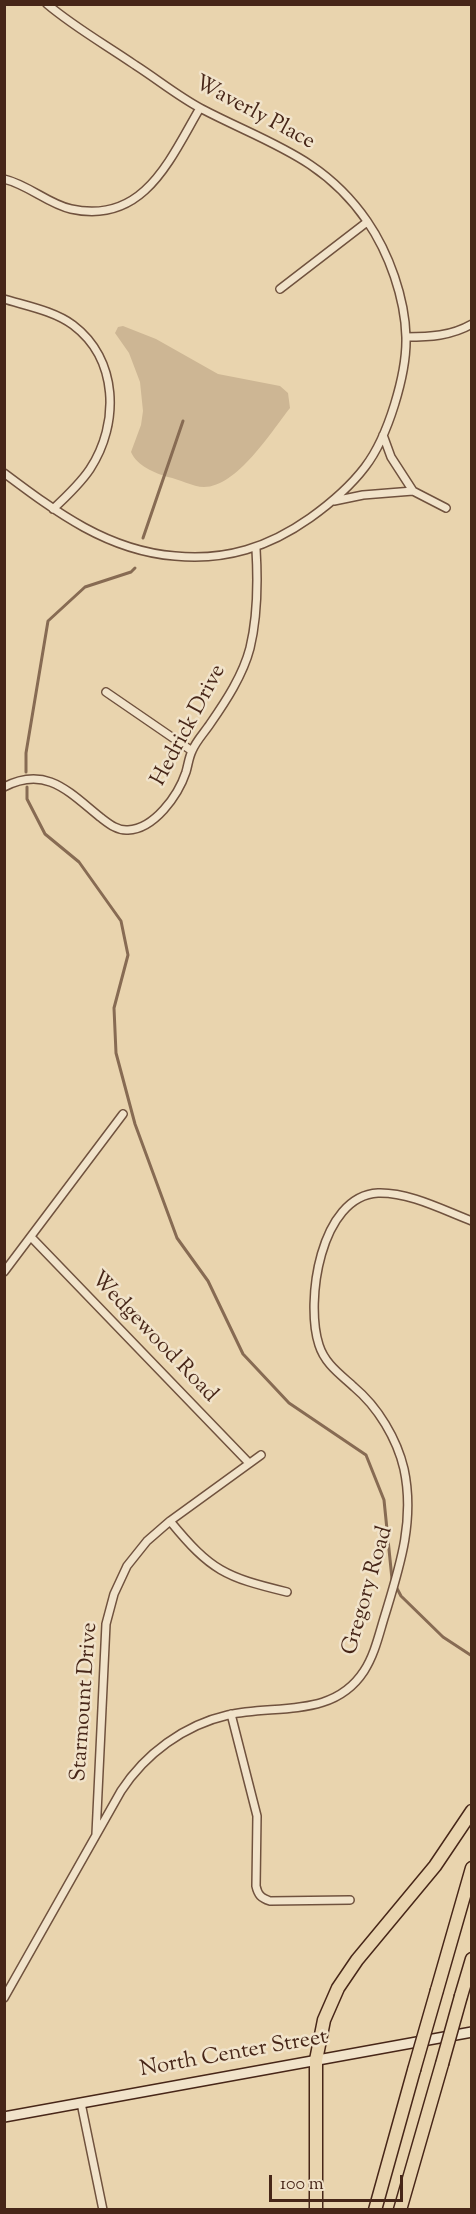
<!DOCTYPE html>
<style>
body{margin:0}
#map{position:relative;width:476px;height:2214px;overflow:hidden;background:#e9d4ae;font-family:"Sorts Mill Goudy",serif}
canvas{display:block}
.frame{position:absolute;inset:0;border:6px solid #472618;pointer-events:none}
.scale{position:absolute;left:269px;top:2175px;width:134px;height:27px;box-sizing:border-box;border:3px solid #472618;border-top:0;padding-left:8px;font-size:18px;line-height:21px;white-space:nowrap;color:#472618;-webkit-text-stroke:4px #f1e3ca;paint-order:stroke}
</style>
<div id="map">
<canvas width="476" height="2214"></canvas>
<div class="frame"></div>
<div class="scale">100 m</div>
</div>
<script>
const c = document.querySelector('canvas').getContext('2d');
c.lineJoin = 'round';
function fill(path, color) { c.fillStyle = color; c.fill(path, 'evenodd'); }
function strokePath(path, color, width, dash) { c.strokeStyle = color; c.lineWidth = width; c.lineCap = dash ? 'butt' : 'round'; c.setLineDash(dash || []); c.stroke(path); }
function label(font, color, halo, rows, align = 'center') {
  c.font = font + ' "Sorts Mill Goudy",serif'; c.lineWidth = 5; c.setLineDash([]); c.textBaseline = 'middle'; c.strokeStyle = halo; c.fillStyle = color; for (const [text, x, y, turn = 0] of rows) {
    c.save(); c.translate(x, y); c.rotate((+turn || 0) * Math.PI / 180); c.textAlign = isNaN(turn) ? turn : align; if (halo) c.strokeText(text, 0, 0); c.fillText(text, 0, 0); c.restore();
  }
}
fill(new Path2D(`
 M123,326l33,13 62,35 62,12 8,7 2,15c-19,24 -53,79 -86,79 -11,0 -25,-8 -36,-10 -13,-4 -31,-11 -37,-25l10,-27 2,-14 -3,-29 -11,-29 -14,-20 3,-6z`), '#cdb694');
strokePath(new Path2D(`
 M143,538l40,-117
 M26,772v-19l22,-132 37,-34 46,-15 4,-4
 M27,787v12l18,35 34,28 42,59 7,34 -14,53 2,45 19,71 42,114 31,43 35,73 46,49 77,52 18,45 8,79 9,17 42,41 29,19`), '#876b53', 3);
const street = new Path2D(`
 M4,179c25,6 44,25 67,30 73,16 99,-50 129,-101
 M280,289l87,-67
 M4,299c23,7 50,12 69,26 45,34 47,98 17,144 -10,15 -24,28 -37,40
 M406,337c24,0 45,-1 66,-13
 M383,435l8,22 22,34 33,17
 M4,473c52,39 104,78 171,83 51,5 94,-9 135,-38 21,-15 39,-30 55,-51 23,-30 42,-93 41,-130 -1,-39 -17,-84 -39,-116 -44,-64 -100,-78 -165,-112 -23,-12 -45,-30 -67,-44 -29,-20 -61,-38 -88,-61
 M334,501l29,-6 50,-4
 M106,692l86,59
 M4,787c42,-22 65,5 96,30 8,6 17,14 28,13 26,-1 50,-34 58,-58 2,-7 3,-15 6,-21 4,-10 12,-18 18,-27 16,-23 33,-49 40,-76 8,-33 8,-66 6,-99
 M31,1237l218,226
 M4,1272l119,-158
 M170,1521c41,50 55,56 117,71
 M231,1714l26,102 -1,70c2,9 5,12 14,15l80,-1
 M96,1834l10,-210 8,-30 13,-28 20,-25 23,-20 91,-66
 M4,1998l117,-207c24,-37 63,-66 107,-76 47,-11 105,4 136,-44 11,-17 15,-37 21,-56 15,-49 30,-95 19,-146 -7,-30 -26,-62 -50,-82 -14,-13 -29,-23 -35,-42 -14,-43 1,-149 59,-152 31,-1 65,17 94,28
 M81,2103l22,107`);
const secondary = new Path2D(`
 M4,2117l468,-85`);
const highway = new Path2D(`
 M437,1990l35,-122
 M461,1996l11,-37
 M316,2210v-150l8,-40 14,-32 19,-28 78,-94 37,-55
 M375,2210l39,-140
 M400,2210l42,-146`);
strokePath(street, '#70523e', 10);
strokePath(secondary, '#472618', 12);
strokePath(highway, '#472618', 15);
strokePath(street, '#f1e3ca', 7);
strokePath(secondary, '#f1e3ca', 9);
strokePath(highway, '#e9d4ae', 12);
const highwayBridge = new Path2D(`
 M442,2064l19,-68
 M414,2070l23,-80`);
strokePath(highwayBridge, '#472618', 15, []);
strokePath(highwayBridge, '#e9d4ae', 12);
label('22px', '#472618', '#f1e3ca', [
 ["Waverly Place",254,114,28],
 ["Hedrick Drive",190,726,-62],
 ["Wedgewood Road",153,1338,46],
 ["Gregory Road",369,1591,-74],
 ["Starmount Drive",86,1702,-86],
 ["North Center Street",234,2055,-10]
]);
</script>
